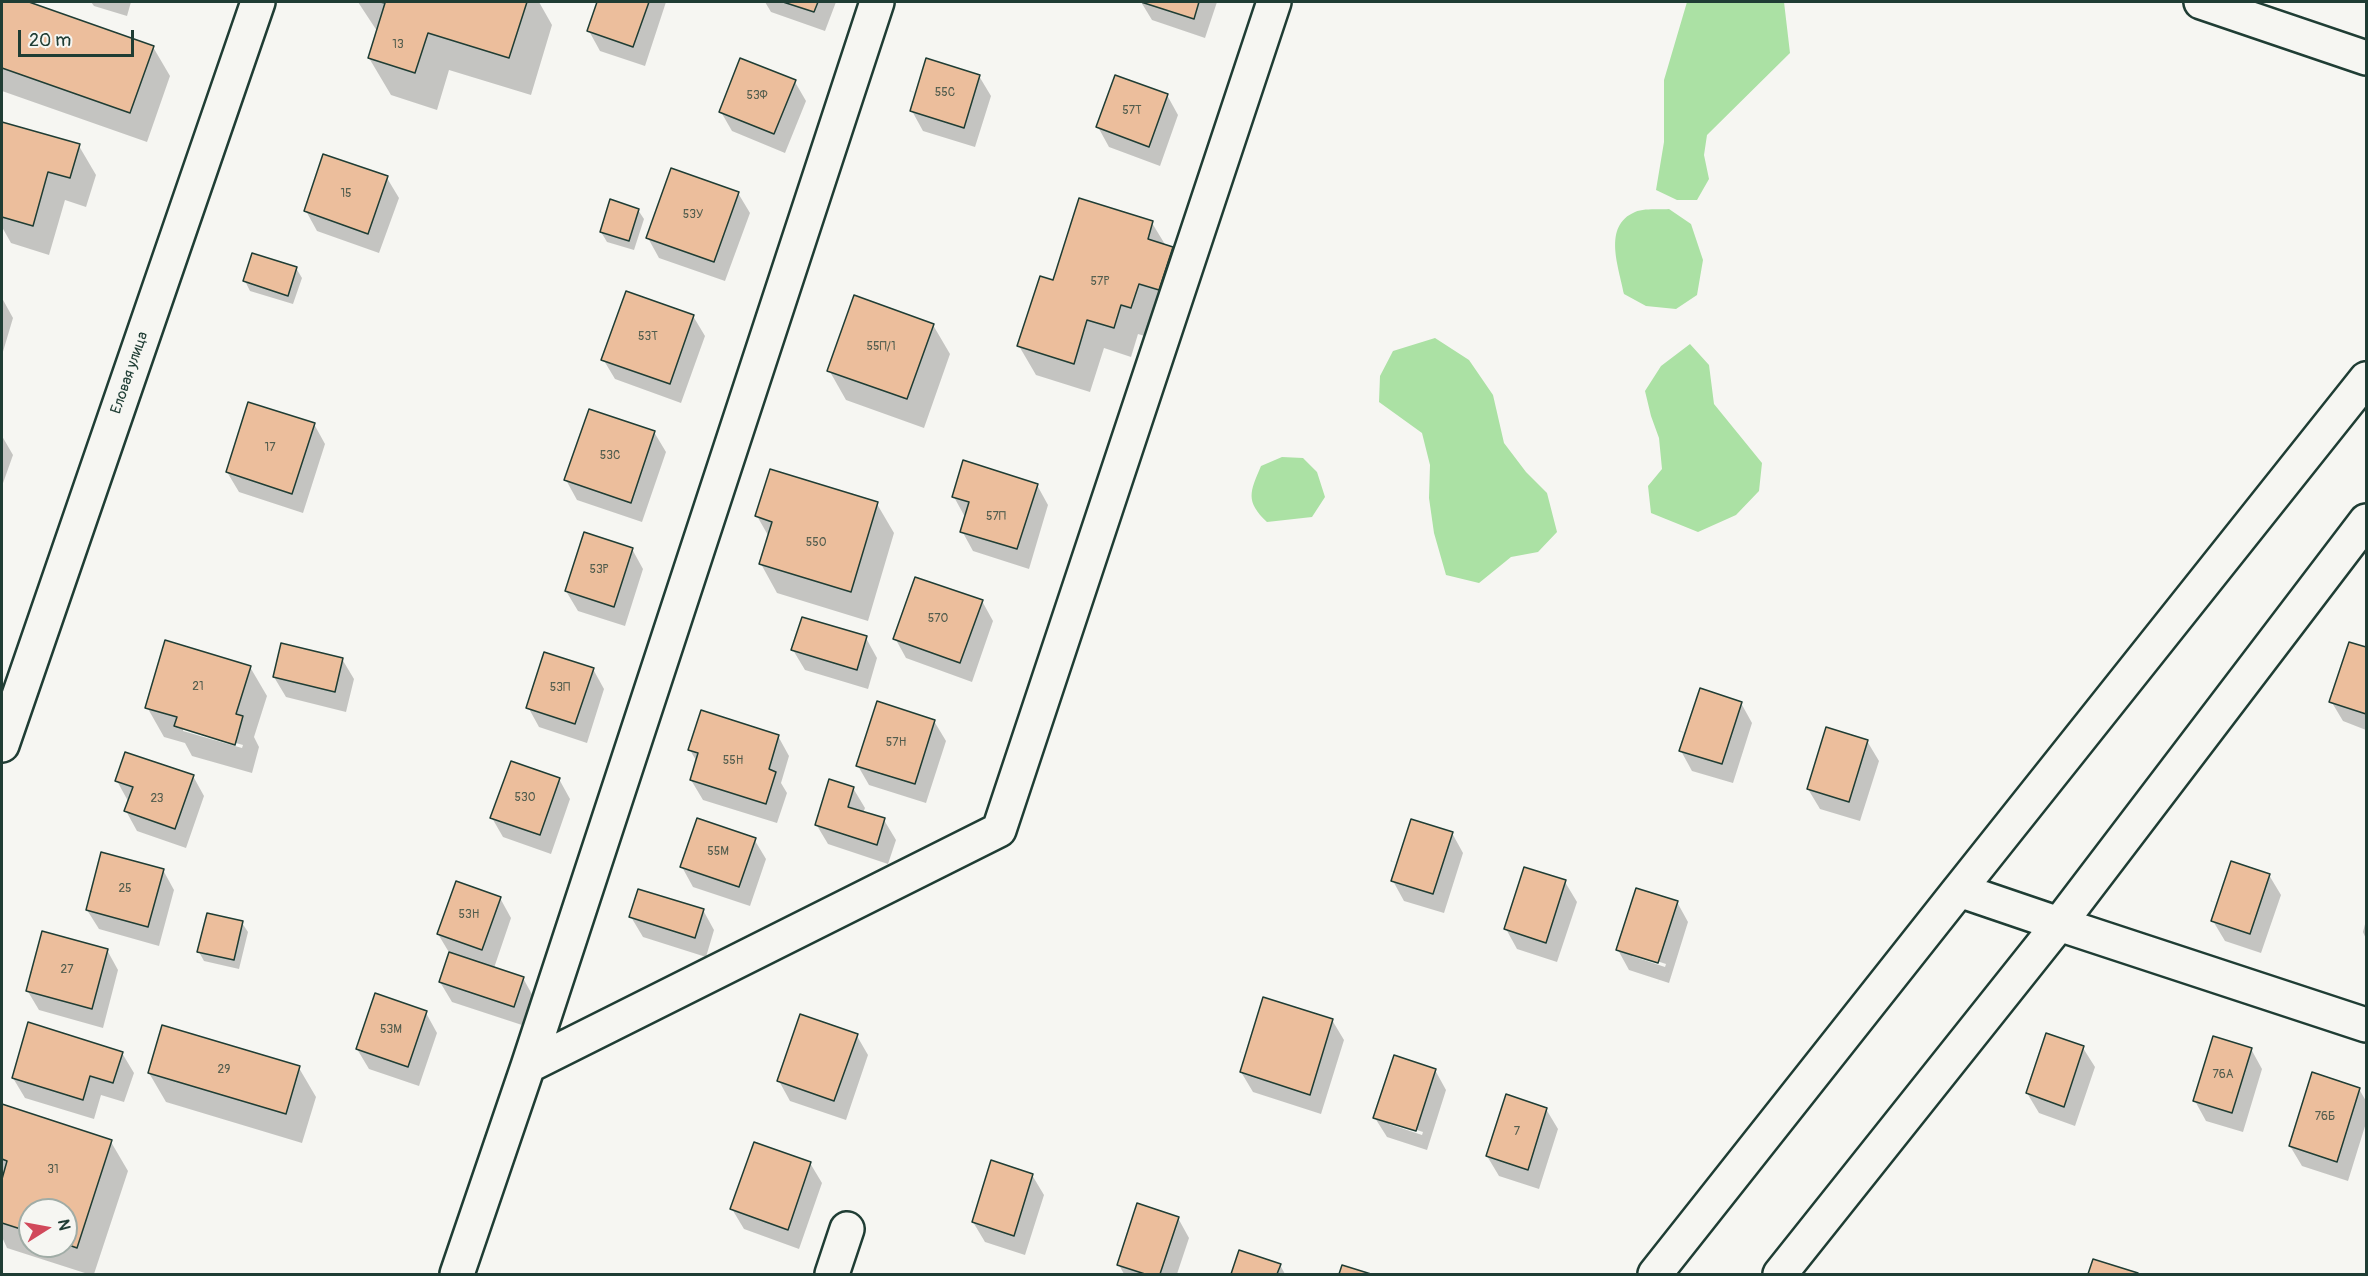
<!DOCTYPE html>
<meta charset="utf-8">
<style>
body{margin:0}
#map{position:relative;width:2368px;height:1276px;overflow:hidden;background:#f6f6f2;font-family:Pangolin,sans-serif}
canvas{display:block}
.frame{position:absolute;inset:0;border:3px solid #1f3d34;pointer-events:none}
.north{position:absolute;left:18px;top:1198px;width:60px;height:60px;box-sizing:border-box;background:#f6f6f2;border:2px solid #a0aca6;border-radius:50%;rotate:79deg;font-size:16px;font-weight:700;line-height:24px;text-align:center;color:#1f3d34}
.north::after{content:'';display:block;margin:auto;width:21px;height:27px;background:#d1495b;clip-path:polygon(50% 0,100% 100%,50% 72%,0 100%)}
.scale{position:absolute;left:18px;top:30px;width:116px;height:27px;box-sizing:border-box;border:3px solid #1f3d34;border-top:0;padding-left:8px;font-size:18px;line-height:21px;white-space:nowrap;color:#1f3d34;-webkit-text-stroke:4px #f6f6f2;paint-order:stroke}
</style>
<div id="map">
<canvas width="2368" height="1276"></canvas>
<div class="frame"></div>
<div class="north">N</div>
<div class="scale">20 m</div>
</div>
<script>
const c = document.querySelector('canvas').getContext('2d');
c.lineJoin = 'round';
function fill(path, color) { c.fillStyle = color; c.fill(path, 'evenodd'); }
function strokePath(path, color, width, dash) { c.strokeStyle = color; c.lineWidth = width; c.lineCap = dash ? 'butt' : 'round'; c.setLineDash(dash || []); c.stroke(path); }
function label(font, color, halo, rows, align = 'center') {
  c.font = font + ' Pangolin,sans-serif'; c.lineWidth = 4.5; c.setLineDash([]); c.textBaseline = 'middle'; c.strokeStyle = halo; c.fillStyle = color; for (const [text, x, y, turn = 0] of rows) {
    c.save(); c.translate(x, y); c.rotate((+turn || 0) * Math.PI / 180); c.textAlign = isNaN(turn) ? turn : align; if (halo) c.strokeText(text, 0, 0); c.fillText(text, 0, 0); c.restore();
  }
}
fill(new Path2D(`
 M1687,2h97l6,51 -83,82 -3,20 5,24 -12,21h-20l-21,-10 8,-48v-62z
 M1669,209l22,15 12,36 -6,35 -21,14 -30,-3 -22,-12c-5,-27 -22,-68 11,-82 9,-4 24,-2 34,-3z
 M1435,338l34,22 24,35 11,48 22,29 21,21 10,39 -19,20 -27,5 -32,26 -33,-8 -12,-42 -5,-35 1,-33 -8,-32 -43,-31 1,-26 13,-25z
 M1690,344l19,21 5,39 48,59 -3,28 -23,24 -38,17 -47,-19 -3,-27 14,-17 -3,-31 -8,-22 -6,-25 16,-25z
 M1282,457l21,1 14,14 8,25 -13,20 -45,5c-22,-21 -17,-30 -6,-56z`), '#abe1a4');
fill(new Path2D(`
 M2,2h23l128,45 17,29 -23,66 -145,-51z
 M91,2h40l-4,14 -33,-10z
 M358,2h181l13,23 -21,70 -82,-25 -12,40 -46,-15 -22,-37 8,-27z
 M598,2h68l-21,64 -45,-15 -11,-20z
 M765,2h71l-11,29 -54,-19z
 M1141,2h76l-12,36 -53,-18z
 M979,76l12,20 -16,51 -52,-16 -11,-20z
 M795,82l11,19 -21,52 -53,-22 -11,-19z
 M1167,95l11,20 -18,51 -51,-19 -11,-20z
 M2,124l77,22 17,29 -10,32 -21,-7 -16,55 -38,-12 -9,-16v-30l3,1 1,-3 -4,-1z
 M387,178l12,20 -20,55 -62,-22 -11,-20z
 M738,193l12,20 -25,68 -66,-23 -11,-20z
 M638,210l6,9 -10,31 -27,-8 -6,-10z
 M1152,223l14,23 6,2 17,30 -41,59 -10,-3 -7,23 -27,-9 -14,44 -54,-17 -17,-29 35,-64z
 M296,268l6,10 -9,26 -43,-13 -5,-10z
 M2,298l11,20 -11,37z
 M693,316l12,20 -24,67 -66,-24 -12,-20z
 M933,325l17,29 -26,74 -78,-28 -17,-30z
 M314,424l11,20 -22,69 -64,-21 -12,-20z
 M654,432l12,20 -24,70 -65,-22 -11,-20z
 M2,436l11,19 -11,31z
 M1037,485l11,20 -19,64 -56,-18 -11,-20 3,-14 -11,-20z
 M877,504l17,29 -26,88 -91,-28 -16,-29 8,-27 -12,-21z
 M632,549l11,20 -18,57 -47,-15 -12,-20z
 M982,601l11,20 -21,61 -66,-24 -11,-20z
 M866,638l11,20 -9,31 -63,-19 -12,-20z
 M2350,643l16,6v81l-23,-9 -12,-20z
 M342,659l12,20 -8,33 -60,-15 -12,-20z
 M250,667l17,29 -13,41 5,10 -7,26 -60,-17 -7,-13 -21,-6 -17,-30zM183,728l60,17 -1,3 -59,-17z
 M593,669l11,20 -17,54 -48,-16 -11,-20z
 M1741,703l11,20 -19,60 -41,-12 -11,-20z
 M934,721l12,20 -20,62 -57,-18 -11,-19z
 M778,736l11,20 -8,27 6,10 -10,30 -74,-23 -12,-20 6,-18 -7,-12z
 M1867,741l12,20 -19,60 -40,-12 -12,-20z
 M193,776l11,20 -18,52 -49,-17 -11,-20 2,-10 -11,-20z
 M559,779l11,20 -19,55 -48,-17 -11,-19z
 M853,788l12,20 -2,5 21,7 12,20 -8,24 -60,-20 -12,-20z
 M1452,833l11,20 -19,60 -40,-12 -11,-20z
 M754,839l12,20 -16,47 -57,-19 -11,-20z
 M163,870l11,20 -15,56 -60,-17 -12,-19z
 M2269,875l12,20 -20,58 -36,-12 -12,-20z
 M1565,882l12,20 -20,60 -40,-13 -11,-20z
 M500,898l11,20 -17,50 29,10 11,20 -9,28 -73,-24 -12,-20 10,-28 -12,-20z
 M1677,902l11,20 -19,61 -40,-13 -11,-20zM1632,953l34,11 -1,3 -33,-11z
 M703,910l11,20 -8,27 -63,-20 -12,-20z
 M2366,920v19l-3,-7z
 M242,923l6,9 -9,37 -35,-8 -5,-9z
 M107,950l11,20 -15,58 -64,-18 -12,-20z
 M426,1013l11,20 -18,53 -50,-17 -12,-20z
 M1332,1020l12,20 -23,74 -68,-22 -12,-20z
 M857,1036l11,19 -22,65 -56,-19 -11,-20z
 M2083,1048l12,19 -20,59 -36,-13 -12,-20z
 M2251,1049l11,20 -19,63 -37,-11 -11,-20z
 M122,1053l12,20 -10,29 -23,-7 -7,24 -69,-21 -12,-20z
 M299,1068l17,29 -14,46 -136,-41 -17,-29z
 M1435,1070l11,20 -19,60 -40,-13 -12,-19zM1389,1121l34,11 -1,3 -33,-11z
 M2359,1089l7,12v22l-18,58 -46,-15 -12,-20z
 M2,1105l109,37 17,29 -34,103h-6l-81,-26 -5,-11zM30,1210h36v36h-36z
 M1546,1109l12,20 -19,60 -40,-13 -12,-20z
 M810,1163l12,20 -23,66 -55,-20 -12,-20z
 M1032,1175l12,20 -19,60 -40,-13 -12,-20z
 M1178,1218l11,20 -12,36h-53l-5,-9z
 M1240,1252l40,13 5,9h-52z
 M2094,1261l43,13h-48z`), '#0003');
const building = new Path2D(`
 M2,2h27l125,44 -24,67 -128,-45z
 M380,2h147l-18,56 -81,-25 -13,40 -47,-15 17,-55z
 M597,2h52l-16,45 -46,-16z
 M783,2h35l-4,10z
 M1141,2h58l-5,17z
 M740,58l56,22 -22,54 -55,-22z
 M926,58l54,17 -16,53 -54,-17z
 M1115,75l53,19 -19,53 -53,-20z
 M2,122l78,22 -10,34 -22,-6 -15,54 -31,-9z
 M323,154l65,22 -20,58 -64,-23z
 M671,168l68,24 -25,70 -68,-24z
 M1079,198l74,23 -5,18 25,8 -14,43 -20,-6 -8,24 -10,-3 -7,23 -27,-8 -13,44 -57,-18 23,-70 13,4z
 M610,199l29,10 -10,32 -29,-9z
 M252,253l45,14 -9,29 -45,-15z
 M626,291l68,24 -24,69 -69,-24z
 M854,295l80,29 -27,75 -80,-28z
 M248,402l67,21 -23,71 -66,-22z
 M589,409l66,22 -24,72 -67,-23z
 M963,460l75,24 -21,65 -57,-17 9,-30 -17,-5z
 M770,469l108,33 -27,90 -92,-28 13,-42 -17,-6z
 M584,532l49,16 -19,59 -49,-16z
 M915,577l68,23 -23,63 -67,-24z
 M802,617l65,19 -10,34 -66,-20z
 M165,640l86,26 -15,48 7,2 -8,29 -61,-19 3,-9 -32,-9z
 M2349,642l17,5v67l-37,-12z
 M281,643l62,15 -8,34 -62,-15z
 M544,652l50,16 -19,56 -49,-16z
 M1700,688l42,14 -20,62 -43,-13z
 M877,701l58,19 -20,64 -59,-18z
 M701,710l78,25 -10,34 7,3 -10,32 -76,-24 8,-27 -10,-3z
 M1826,727l42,13 -19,62 -42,-13z
 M125,752l69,23 -19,54 -51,-18 9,-24 -18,-6z
 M511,761l49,17 -20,57 -50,-17z
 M829,779l25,8 -6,20 37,11 -8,27 -62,-20z
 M697,818l59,20 -17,49 -59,-20z
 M1411,819l42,13 -20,62 -42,-13z
 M101,852l63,17 -16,58 -62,-17z
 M2231,861l39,13 -20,60 -39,-13z
 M1524,867l42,13 -20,63 -42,-14z
 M456,881l45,16 -19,53 -45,-16z
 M1636,888l42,13 -20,62 -42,-13z
 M638,889l66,20 -9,29 -66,-21z
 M207,913l36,8 -9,39 -37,-8z
 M42,931l66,18 -16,60 -66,-18z
 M449,952l75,25 -10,30 -75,-25z
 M375,993l52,18 -19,56 -52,-18z
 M1263,997l70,22 -23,76 -70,-23z
 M800,1014l58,20 -24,67 -57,-20z
 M28,1022l95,30 -10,31 -23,-7 -7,24 -71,-22z
 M162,1025l138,41 -14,48 -138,-41z
 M2046,1033l38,13 -20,61 -38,-14z
 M2213,1036l39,12 -20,65 -39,-12z
 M1394,1055l42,14 -20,62 -43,-13z
 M2312,1072l48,16 -23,74 -48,-16z
 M1506,1094l41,14 -19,62 -42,-14z
 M2,1104l110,36 -35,108 -11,-4v-34h-36v22l-28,-9v-44l5,-18 -5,-2z
 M754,1142l57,20 -23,68 -58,-21z
 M991,1160l42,14 -19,62 -42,-14z
 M1137,1203l42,14 -19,57h-15l-28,-9z
 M1239,1250l42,14 -4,10h-46z
 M2093,1259l45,14 -1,1h-49z
 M1342,1265l29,9h-32z`);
fill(building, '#ecbe9c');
strokePath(building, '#1f3d34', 1.5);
const street = new Path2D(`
 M2201,2l165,56
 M2366,521l-307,403 307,101
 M2,745l256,-743
 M1959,890l407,-511
 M528,1066l471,-236 275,-828
 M457,1274l71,-208 349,-1064
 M832,1274l15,-45
 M1655,1274l304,-384 100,34 -279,350`);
strokePath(street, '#1f3d34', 38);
strokePath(street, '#f6f6f2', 33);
label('12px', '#525d4e', null, [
 ["13",398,45],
 ["55С",945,93],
 ["53Ф",757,96],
 ["57Т",1132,111],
 ["15",346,194],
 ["53У",693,215],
 ["57Р",1100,282],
 ["53Т",648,337],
 ["55П/1",881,347],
 ["17",270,448],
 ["53С",610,456],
 ["57П",996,517],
 ["55О",816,543],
 ["53Р",599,570],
 ["57О",938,619],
 ["21",198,687],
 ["53П",560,688],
 ["57Н",896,743],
 ["55Н",733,761],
 ["53О",525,798],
 ["23",157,799],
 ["55М",718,852],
 ["25",125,889],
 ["53Н",469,915],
 ["27",67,970],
 ["53М",391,1030],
 ["29",224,1070],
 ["76А",2223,1075],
 ["76Б",2325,1117],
 ["7",1517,1132],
 ["31",53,1170]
]);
label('15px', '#1f3d34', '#f6f6f2', [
 ["Еловая улица",130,373,-71]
]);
</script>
